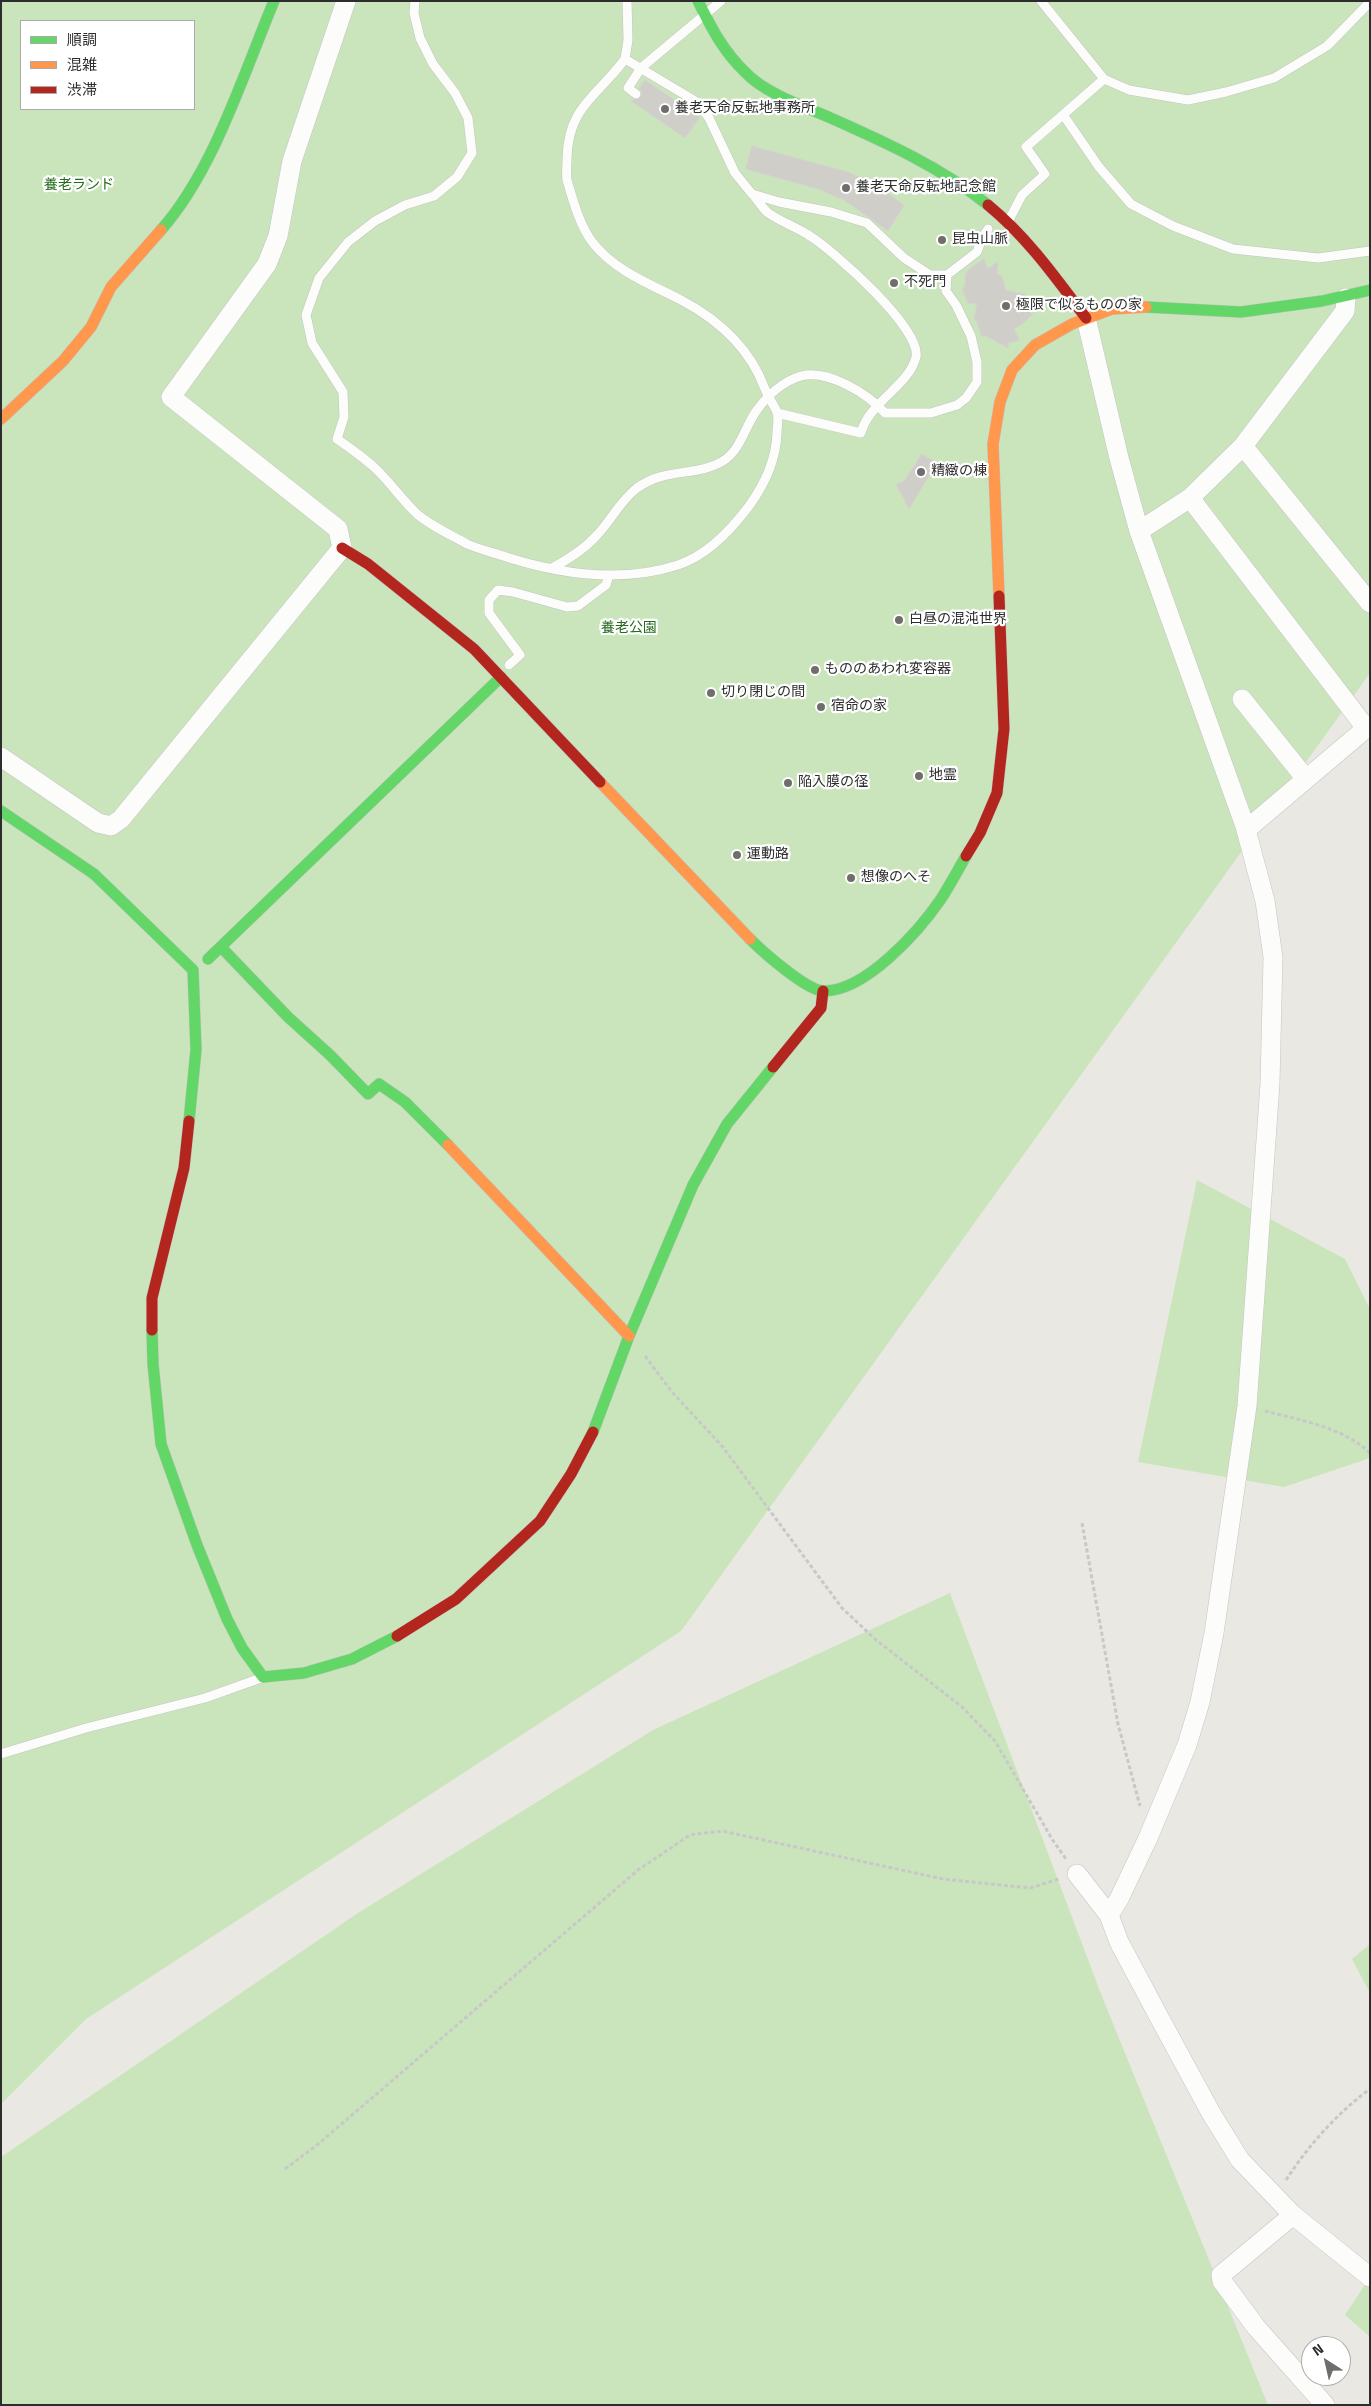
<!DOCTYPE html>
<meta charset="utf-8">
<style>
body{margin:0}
#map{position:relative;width:1371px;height:2406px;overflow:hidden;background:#eae8e2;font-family:"Titillium Web","Noto Sans JP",sans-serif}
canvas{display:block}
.frame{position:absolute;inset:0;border:2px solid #2d2d2d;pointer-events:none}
.legend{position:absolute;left:20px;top:20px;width:175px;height:90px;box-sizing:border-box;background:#fff;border:1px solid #ababab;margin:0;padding:6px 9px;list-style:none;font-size:15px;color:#2d2d2d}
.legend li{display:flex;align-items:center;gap:10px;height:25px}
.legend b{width:25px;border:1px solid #ababab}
.north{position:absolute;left:1301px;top:2336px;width:50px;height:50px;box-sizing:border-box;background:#fff;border:1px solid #ababab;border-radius:50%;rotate:325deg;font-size:14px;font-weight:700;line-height:20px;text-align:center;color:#2d2d2d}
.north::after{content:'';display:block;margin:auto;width:18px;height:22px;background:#6f6e6c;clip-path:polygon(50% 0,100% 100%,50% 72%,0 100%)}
</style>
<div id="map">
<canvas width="1371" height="2406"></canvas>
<div class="frame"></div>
<ul class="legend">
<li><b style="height:6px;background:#63d668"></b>順調</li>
<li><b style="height:6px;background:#ff974d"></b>混雑</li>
<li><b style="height:6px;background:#b3261e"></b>渋滞</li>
</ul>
<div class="north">N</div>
</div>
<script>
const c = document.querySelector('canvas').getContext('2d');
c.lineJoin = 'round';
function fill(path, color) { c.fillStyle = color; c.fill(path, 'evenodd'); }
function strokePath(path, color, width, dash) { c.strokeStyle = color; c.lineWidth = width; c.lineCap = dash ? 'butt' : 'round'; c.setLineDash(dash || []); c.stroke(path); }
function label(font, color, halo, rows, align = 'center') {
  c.font = font + ' "Titillium Web","Noto Sans JP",sans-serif'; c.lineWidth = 4.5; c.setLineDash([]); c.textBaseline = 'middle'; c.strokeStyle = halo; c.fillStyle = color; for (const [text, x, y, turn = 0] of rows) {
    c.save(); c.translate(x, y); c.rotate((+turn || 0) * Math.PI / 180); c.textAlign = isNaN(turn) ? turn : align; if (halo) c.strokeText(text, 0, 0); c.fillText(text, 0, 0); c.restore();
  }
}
fill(new Path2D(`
 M1,1h1369v672l-689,958 -595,388 -85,85zM21,21h173v88h-173z
 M1197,1180l148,79 25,50v149l-86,29 -146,-25z
 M950,1593l151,401 167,411h-1267v-248l357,-244 295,-183z
 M1370,1944v49l-18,-34z
 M1370,2277v60l-25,-22z`), '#cae5bc');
const building = new Path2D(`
 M645,80l55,37 -15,21 -54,-37 10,-4 1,-5 -3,-3z
 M752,146l96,26 30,14 26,19 -16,26 -44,-31 -26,-11 -72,-20z
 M984,259l4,10 10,-8 -1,13 5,2 4,14 19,4 3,4 8,3 -2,11 -9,10 -11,7 5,10 -3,3h-7l-1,6 -22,-12h-5l-4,-14 -3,-4 3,-14 -9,-1 -6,-14 3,-3v-10l2,-5z
 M922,454l15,9 -28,46 -13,-25 8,-3z`);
fill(building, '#cfcec9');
strokePath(building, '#d5d4cf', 1);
const lane = new Path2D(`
 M415,1l-1,12 6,25 13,26 22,29 13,25 4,35 -15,24 -23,19 -29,9 -30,16 -27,21 -29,36 -13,37 6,28 31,49 1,25 -7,22c13,9 26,18 38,29 15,14 27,32 42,46 14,12 34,21 50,30 9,4 20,7 30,10 56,19 122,30 181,11 30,-10 53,-35 71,-59 16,-22 27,-45 28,-73 0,-6 2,-15 0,-21 -3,-7 -9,-15 -12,-23 -15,-41 -46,-69 -84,-89 -31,-16 -66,-29 -88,-57 -13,-17 -20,-42 -26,-63 -1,-6 0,-14 0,-21 1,-53 30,-62 58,-100
 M627,1l1,39 -3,19 72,43 12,16 26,55 17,21 27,8 52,10 36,11 37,35 26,17h17
 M1041,1l63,78 25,11 59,10 38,-8 48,-14 53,-32 43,-44
 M636,94l-8,-6 13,-20 80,-67
 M1064,116l35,51 32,37 42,22 60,23 85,9 52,-7
 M753,194c4,6 9,13 14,18 13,10 30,15 43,24 24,15 112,93 106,121 -7,29 -47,45 -55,76l-84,-20
 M1009,220l13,-25 23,-21 -19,-27 78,-68
 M552,568c17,-9 33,-19 46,-34 14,-15 22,-33 39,-46 29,-21 60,-11 86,-27 18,-11 22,-35 34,-51 10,-14 26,-29 44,-34 27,-7 67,18 84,37h46l26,-8 9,-7 11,-16v-20l-6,-26 -15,-31 -10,-14 1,-16 30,-23 6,-16 5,-7
 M509,665l11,-10 -31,-42v-13l9,-10 15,2 54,15 11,-1 28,-21 3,-10
 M1,1754l85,-26 119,-30 56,-20`);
const street = new Path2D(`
 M1346,298l-1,13 -102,135 127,157
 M1086,318l33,140 20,73 106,295 20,75 8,56 -3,127 -23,322 -33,227 -14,69 -13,43 -39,93 -29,61 -10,16
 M1190,498l176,230
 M1139,531l51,-33 53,-52
 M1242,699l64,80
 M1,757l97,66 13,3 10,-7 221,-271 -4,-19 -167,-132 96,-133 11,-28 14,-75 54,-160
 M1246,830l124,-105
 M1077,1874l32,41 10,27 40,75 52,96 29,47 53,55 77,62
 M1293,2215l-72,60 1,6 34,46 69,78`);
const fast = new Path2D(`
 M698,1c14,28 25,50 48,72 20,21 60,34 87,46 54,24 109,49 155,86
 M161,230c53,-60 82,-155 113,-229
 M1146,307l95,5 81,-11 48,-11
 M1,811l93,63 99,96 3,80 -7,71
 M750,939c13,13 57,52 74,52 42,0 95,-60 117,-92 9,-14 17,-29 25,-43
 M221,947l67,70 42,38 38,39 11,-10 26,18 43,43
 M208,959l293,-282
 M152,1330l1,34 8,80 36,101 30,74 15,29 21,29 41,-4 48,-14 45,-23
 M593,1432l36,-96 64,-151 34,-61 46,-57`);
const slow = new Path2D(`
 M1,419l62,-58 28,-34 20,-40 50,-57
 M999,596l-6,-152 7,-42 12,-32 23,-25 37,-21 40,-15 34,-2
 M600,782l150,157
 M448,1145l181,191`);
const jam = new Path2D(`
 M988,205c39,32 68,73 98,113
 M342,548l26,16 106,85 126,133
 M966,856l14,-23 17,-40 7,-64 -5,-133
 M773,1067l48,-59 2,-17
 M152,1330v-32l32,-130 5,-47
 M397,1636l59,-37 84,-78 31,-47 22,-42`);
strokePath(lane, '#c4c4c3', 10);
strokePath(street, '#c4c4c3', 20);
strokePath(fast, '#c4c4c3', 12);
strokePath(slow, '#c4c4c3', 12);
strokePath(jam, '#c4c4c3', 12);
strokePath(new Path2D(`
 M645,1356l27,36 50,54 120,162 33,31 87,68 33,34 57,98 14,20
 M1265,1411c34,9 78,16 105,42
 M1082,1523l36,201 22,82
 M285,2169l32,-24 321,-275 52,-35 32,-4 221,48 87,9 29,-9
 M1286,2180c22,-34 51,-67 84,-91`), '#c8c8c8', 3, [4, 2.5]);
strokePath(lane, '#fcfcfb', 9);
strokePath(street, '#fcfcfb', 19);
strokePath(fast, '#63d668', 11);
strokePath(slow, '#ff974d', 11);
strokePath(jam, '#b3261e', 11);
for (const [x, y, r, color] of [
 [665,109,5,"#6f6e6c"],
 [846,188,5,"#6f6e6c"],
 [942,240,5,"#6f6e6c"],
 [894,283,5,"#6f6e6c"],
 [1006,306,5,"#6f6e6c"],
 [921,472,5,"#6f6e6c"],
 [899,620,5,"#6f6e6c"],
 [815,670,5,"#6f6e6c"],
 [711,693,5,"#6f6e6c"],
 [821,707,5,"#6f6e6c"],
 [919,776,5,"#6f6e6c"],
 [788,783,5,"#6f6e6c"],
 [737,855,5,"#6f6e6c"],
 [851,878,5,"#6f6e6c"]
]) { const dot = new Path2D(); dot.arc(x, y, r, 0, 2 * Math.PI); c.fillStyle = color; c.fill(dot); strokePath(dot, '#fff', 2); }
label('14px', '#2d2d2d', '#fff', [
 ["養老天命反転地事務所",675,109],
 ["養老天命反転地記念館",856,188],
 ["昆虫山脈",952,240],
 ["不死門",904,283],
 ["極限で似るものの家",1016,306],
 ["精緻の棟",931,472],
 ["白昼の混沌世界",909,620],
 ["もののあわれ変容器",825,670],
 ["切り閉じの間",721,693],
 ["宿命の家",831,707],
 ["地霊",929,776],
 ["陥入膜の径",798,783],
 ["運動路",747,855],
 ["想像のへそ",861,878]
], 'left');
label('14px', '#256b1c', '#fff', [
 ["養老ランド",79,186],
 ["養老公園",629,629]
]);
</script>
